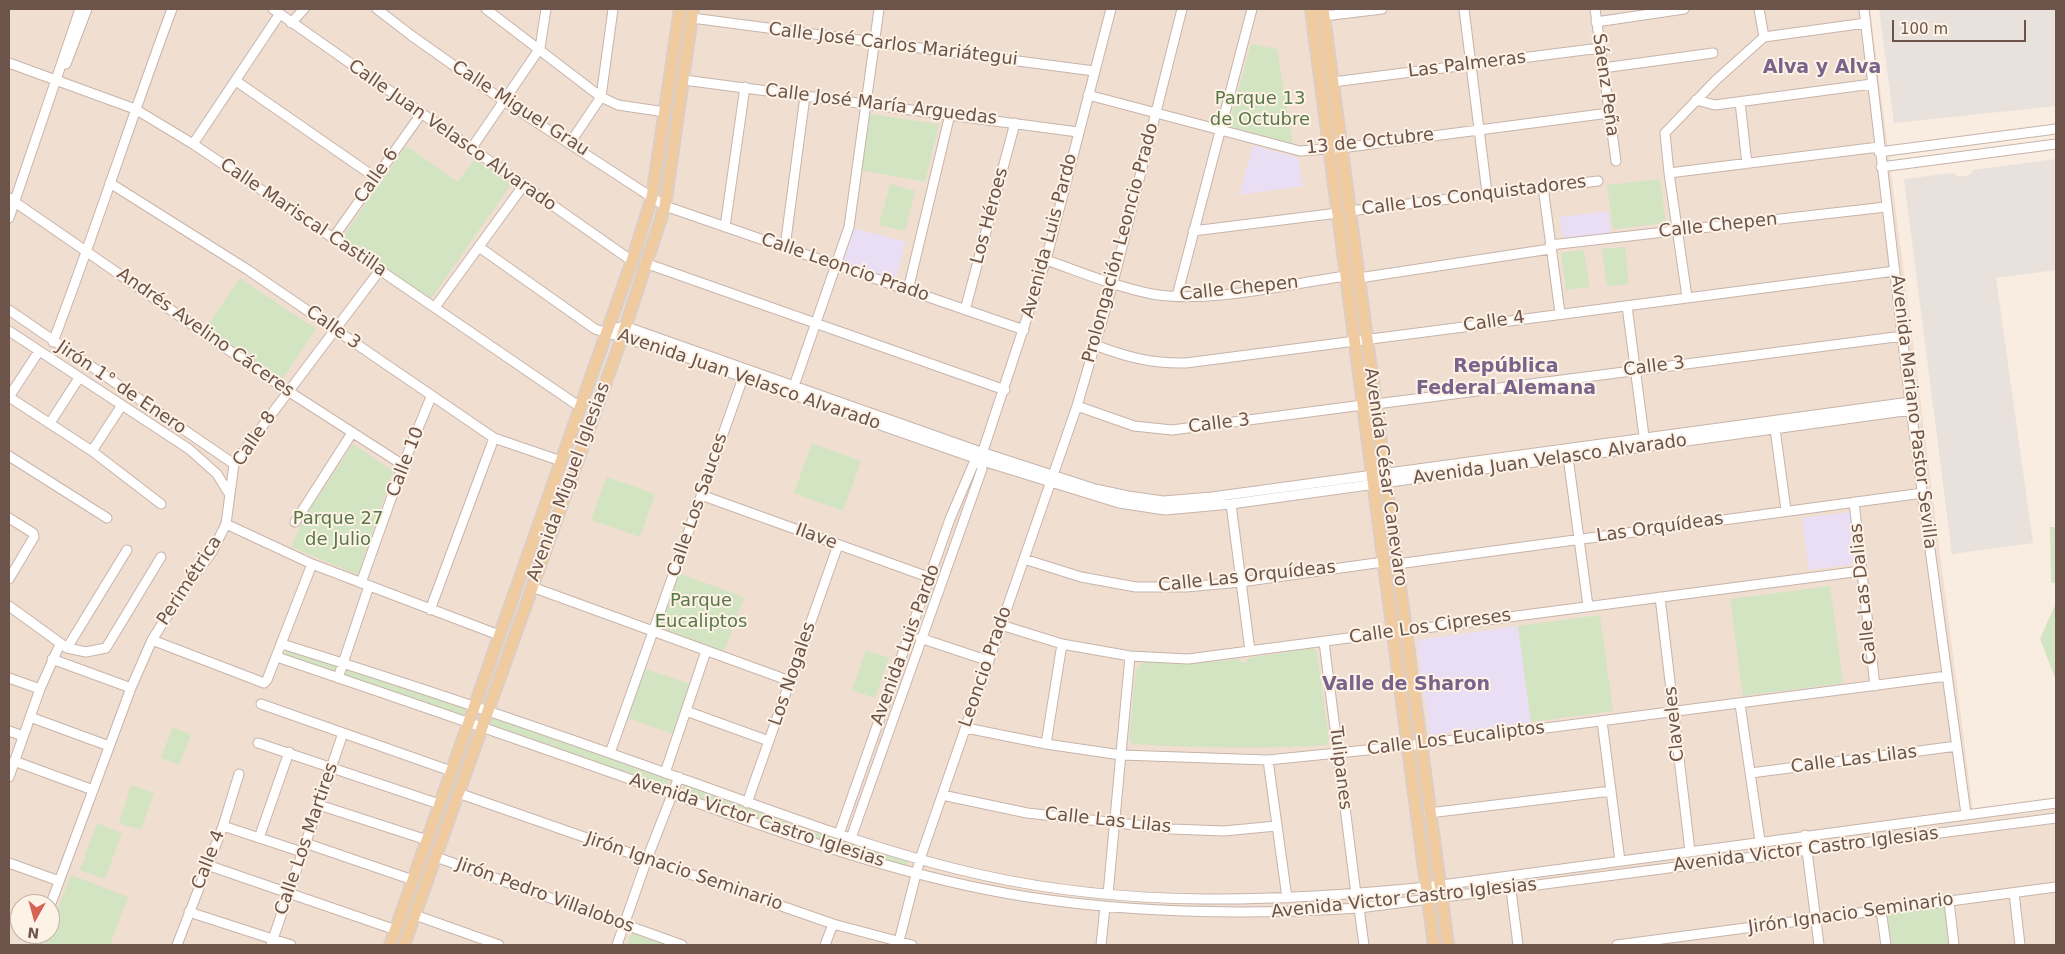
<!DOCTYPE html>
<meta charset="utf-8">
<style>
body{margin:0}
#map{position:relative;width:2065px;height:954px;overflow:hidden;background:#f9ede1;font-family:"DejaVu Sans",sans-serif}
canvas{display:block}
.frame{position:absolute;inset:0;border:10px solid #6d544b;pointer-events:none}
.north{position:absolute;left:10px;top:894px;width:50px;height:50px;box-sizing:border-box;background:#fdf2e6;border:1px solid #c3b3a8;border-radius:50%;rotate:187deg;font-size:14px;font-weight:700;line-height:20px;text-align:center;color:#6d544b}
.north::after{content:'';display:block;margin:auto;width:18px;height:22px;background:#d66353;clip-path:polygon(50% 0,100% 100%,50% 72%,0 100%)}
.scale{position:absolute;left:1892px;top:20px;width:134px;height:22px;box-sizing:border-box;border:2px solid #6d544b;border-top:0;padding-left:6px;font-size:15px;line-height:18px;white-space:nowrap;color:#6d544b;-webkit-text-stroke:4px #fdf2e6;paint-order:stroke}
</style>
<div id="map">
<canvas width="2065" height="954"></canvas>
<div class="frame"></div>
<div class="north">N</div>
<div class="scale">100 m</div>
</div>
<script>
const c = document.querySelector('canvas').getContext('2d');
c.lineJoin = 'round';
function fill(path, color) { c.fillStyle = color; c.fill(path, 'evenodd'); }
function strokePath(path, color, width, dash) { c.strokeStyle = color; c.lineWidth = width; c.lineCap = dash ? 'butt' : 'round'; c.setLineDash(dash || []); c.stroke(path); }
function label(font, color, halo, rows, align = 'center') {
  c.font = font + ' "DejaVu Sans",sans-serif'; c.lineWidth = 4; c.setLineDash([]); c.textBaseline = 'middle'; c.strokeStyle = halo; c.fillStyle = color; for (const [text, x, y, turn = 0] of rows) {
    c.save(); c.translate(x, y); c.rotate((+turn || 0) * Math.PI / 180); c.textAlign = isNaN(turn) ? turn : align; if (halo) c.strokeText(text, 0, 0); c.fillText(text, 0, 0); c.restore();
  }
}
fill(new Path2D(`
 M9,9h1861l104,810 82,-10v136h-2047zM20,904h30v30h-30z`), '#f0ded0');
fill(new Path2D(`
 M1879,9h177v97l-162,17z
 M2056,159v111l-60,8 37,265 -81,11 -48,-375 49,-6 6,4 11,-2 3,-5z`), '#e8e1dc');
fill(new Path2D(`
 M1253,145l45,13 5,28 -64,9z
 M1608,211l3,24 -48,6 -3,-24z
 M853,228l53,14 -11,40 -52,-19z
 M1850,512l6,52 -47,6 -7,-52z
 M1518,626l13,96 -101,13 -13,-95z`), '#eadef5');
fill(new Path2D(`
 M1251,44l26,5 16,95 -65,-17z
 M868,114l71,10 -14,58 -65,-12z
 M406,146l52,36 17,-23 36,25 -80,115 -89,-61z
 M1660,179l6,44 -53,6 -6,-44z
 M890,184l25,7 -10,40 -26,-6z
 M1625,247l4,37 -22,2 -5,-37z
 M1584,250l5,37 -23,3 -5,-37z
 M240,278l76,51 -34,51 -76,-52z
 M812,443l49,18 -18,50 -49,-18z
 M353,444l40,27 -35,104 -66,-28 10,-26z
 M607,477l48,17 -15,43 -49,-17z
 M2050,527h6v56h-5z
 M678,573l66,24 -20,54 -66,-24z
 M1830,586l13,97 -100,13 -13,-97z
 M2056,606v74l-16,-41 14,-32z
 M1600,615l13,96 -82,11 -13,-96z
 M1313,648l4,4 12,89 -3,4c-65,4 -129,3 -194,-1l-3,-4 7,-70 7,-8 47,2 48,-5 4,4 4,-1 2,-4z
 M287,649l182,60 -3,8 -182,-61z
 M866,650l23,8 -14,40 -23,-8z
 M645,669l45,15 -17,50 -45,-16z
 M492,716l178,63 -3,8 -178,-62z
 M173,727l18,7 -12,31 -18,-7z
 M131,785l23,8 -13,37 -22,-7z
 M684,785l120,44 105,31 -2,8 -108,-33 -118,-42z
 M97,823l25,10 -17,46 -25,-9z
 M71,875l57,22 -18,48h-66z
 M1945,906l5,39h-58l-5,-32z
 M632,933l33,12h-38z`), '#d3e4c2');
const minor = new Path2D(`
 M273,9l359,252
 M377,9l35,27 92,65 161,105 359,124
 M486,9l115,88 17,8 47,7
 M1464,9l23,184
 M1595,9l21,152
 M1759,9l5,28
 M1864,9l46,393 56,412
 M1324,16l58,-7
 M692,18l402,53
 M1596,22l88,-13
 M291,23l13,-14
 M1764,37l102,-14
 M9,63l126,46 58,35 140,94 247,169
 M66,64l21,-55
 M1603,68l110,-15
 M684,80l394,52
 M236,81l140,97
 M1333,82l267,-34
 M1088,95l212,56 41,-3 268,-35
 M1696,100l19,5 157,-21
 M1740,102l7,62
 M570,143l31,-46 12,-88
 M193,144l86,-129
 M471,149l69,-101 6,-39
 M1879,152l177,-23
 M1881,167l175,-23
 M1669,173l210,-26
 M110,183l138,87 246,168 67,23
 M1543,187l17,126
 M9,198l279,193 115,74
 M1350,211l248,-30
 M9,218l71,-209
 M725,227l20,-140
 M1193,231l145,-18
 M333,238l88,-124
 M1550,245l336,-38
 M479,247l116,82 85,26 306,107 133,41 46,7 66,-6 680,-94
 M785,247l20,-151
 M1046,260c35,12 70,27 106,34 58,10 135,-10 194,-18
 M645,263l360,127
 M1359,278l191,-29
 M908,290l42,-176
 M1177,296l75,-287
 M1687,297l-18,-124 -4,-40 51,-53 48,-43
 M1627,306l18,138
 M435,307l88,-121
 M9,310l225,154
 M965,310l50,-187
 M9,331l180,118 28,25 11,18
 M607,331l17,-5 351,124 120,39 33,7 35,5 49,-4 698,-95
 M53,342c42,-110 78,-223 119,-333
 M1095,345c31,12 58,19 91,18l709,-92
 M39,351l-30,46 83,54 69,53
 M794,386l55,-159 30,-218
 M1376,404l527,-68
 M1077,406l57,20 38,4 191,-25
 M50,423l29,-45
 M1775,429l11,81
 M92,451l30,-46
 M9,456l98,62
 M1568,457l20,149
 M701,495l230,83
 M1854,502l21,184
 M1231,504l19,147
 M9,518l24,15 1,4 -25,42
 M295,522l57,-89
 M226,524l86,40 187,71
 M1024,559l57,18 55,10h50l55,-5 142,-20
 M1397,564l526,-71
 M361,583l42,-118 28,-68
 M532,587l258,94
 M1660,597l30,254
 M9,606l58,42 19,4 20,-4 55,-91
 M430,610l64,-172
 M1001,625l61,19 68,12 58,3 673,-88
 M920,638l69,23
 M152,640l112,43 3,-3 45,-116
 M1324,642l32,252
 M282,644c132,41 264,86 395,133 100,35 201,75 305,98 148,33 295,27 445,12l629,-84
 M67,648l60,-98
 M277,657c127,43 252,86 378,131 122,43 245,89 373,109 111,17 219,18 331,11l697,-90
 M52,659l79,29
 M9,678l31,11
 M338,678l31,-92
 M261,704l190,67
 M1740,704l20,137
 M686,711l83,30
 M30,717l79,29
 M1602,721l18,140
 M966,728l80,16 75,11 147,5 139,-14 540,-70
 M9,731l14,5
 M258,743l181,61
 M1046,744l16,-100
 M610,753l135,-381
 M1268,760l19,138
 M14,761l79,29
 M665,773l41,-122
 M1751,773l206,-27
 M9,777l31,-88 20,-45
 M458,793l375,131 79,21
 M942,795l85,18 145,16 52,2 52,-5
 M747,803l91,-258
 M319,805l108,35
 M1429,813l182,-22
 M223,826l79,26
 M839,834l111,-315 23,-54 7,-5 66,-200 65,-251
 M1805,835l14,110
 M259,838l30,-86
 M851,838l131,-369 -2,-9
 M305,843l108,37
 M436,857l246,88
 M9,863l50,18
 M207,865l189,65
 M1511,890l7,55
 M2014,893l6,52
 M1108,894l22,-238
 M1949,901l5,44
 M50,906l81,-218 21,-48 34,-54 26,-34 14,-28 8,-60 146,-194
 M1359,908l5,37
 M1881,910l5,35
 M189,912l102,33
 M415,915l84,30
 M9,918l11,4
 M35,945l5,-11
 M177,945l46,-119 16,-52
 M271,945l72,-212
 M617,945l30,-86 32,-82
 M825,945l8,-21
 M898,945l22,-86 157,-453 36,-123 69,-274
 M1101,945l4,-38
 M1617,945l439,-58`);
const major = new Path2D(`
 M1311,9l123,936
 M1323,9l125,936
 M390,945l242,-684 20,-64 28,-188
 M404,945l218,-608 43,-131 28,-197`);
strokePath(minor, '#c8b4aa', 11);
strokePath(major, '#d6cfcd', 14);
strokePath(minor, '#fff', 9);
strokePath(major, '#f1cba0', 11);
label('18px', '#6d544b', '#fdf2e6', [
 ["Calle José Carlos Mariátegui",893,45,7],
 ["Las Palmeras",1467,65,-7],
 ["Sáenz Peña",1605,85,82],
 ["Calle José María Arguedas",881,105,7],
 ["Calle Miguel Grau",520,109,33],
 ["Calle Juan Velasco Alvarado",452,136,35],
 ["13 de Octubre",1370,142,-6],
 ["Calle 6",377,176,-55],
 ["Calle Los Conquistadores",1474,196,-7],
 ["Los Héroes",990,216,-75],
 ["Calle Mariscal Castilla",303,218,34],
 ["Calle Chepen",1718,226,-6],
 ["Avenida Luis Pardo",1050,236,-75],
 ["Prolongación Leoncio Prado",1121,243,-75],
 ["Calle Leoncio Prado",845,268,19],
 ["Calle Chepen",1239,289,-6],
 ["Calle 4",1494,322,-8],
 ["Calle 3",333,328,35],
 ["Andrés Avelino Cáceres",205,333,35],
 ["Calle 3",1654,367,-7],
 ["Avenida Juan Velasco Alvarado",749,380,19],
 ["Jirón 1° de Enero",121,388,34],
 ["Avenida Mariano Pastor Sevilla",1913,412,83],
 ["Calle 3",1219,424,-7],
 ["Calle 8",255,439,-56],
 ["Avenida Juan Velasco Alvarado",1550,460,-8],
 ["Calle 10",406,462,-69],
 ["Avenida César Canevaro",1385,477,82],
 ["Avenida Miguel Iglesias",569,482,-70],
 ["Calle Los Sauces",698,505,-71],
 ["Las Orquídeas",1660,528,-8],
 ["Ilave",816,537,20],
 ["Calle Las Orquídeas",1247,577,-6],
 ["Perimétrica",190,581,-57],
 ["Calle Las Dalias",1864,594,-96],
 ["Calle Los Cipreses",1430,627,-8],
 ["Avenida Luis Pardo",906,645,-70],
 ["Leoncio Prado",986,667,-71],
 ["Los Nogales",793,674,-71],
 ["Claveles",1675,724,-96],
 ["Calle Los Eucaliptos",1456,739,-7],
 ["Calle Las Lilas",1854,760,-7],
 ["Tulipanes",1340,768,83],
 ["Avenida Victor Castro Iglesias",757,821,18],
 ["Calle Las Lilas",1108,821,6],
 ["Calle Los Martires",307,839,-71],
 ["Avenida Victor Castro Iglesias",1806,850,-7],
 ["Calle 4",209,860,-69],
 ["Jirón Ignacio Seminario",684,872,19],
 ["Jirón Pedro Villalobos",545,896,20],
 ["Avenida Victor Castro Iglesias",1404,899,-6],
 ["Jirón Ignacio Seminario",1851,914,-8]
]);
label('18px', '#5a7847', '#fdf2e6', [
 ["Parque 13",1260,99],
 ["de Octubre",1260,120],
 ["Parque 27",338,519],
 ["de Julio",338,540],
 ["Parque",701,601],
 ["Eucaliptos",701,622]
]);
label('bold 19px', '#79638a', '#fdf2e6', [
 ["Alva y Alva",1822,68],
 ["República",1506,367],
 ["Federal Alemana",1506,389],
 ["Valle de Sharon",1406,685]
]);
</script>
